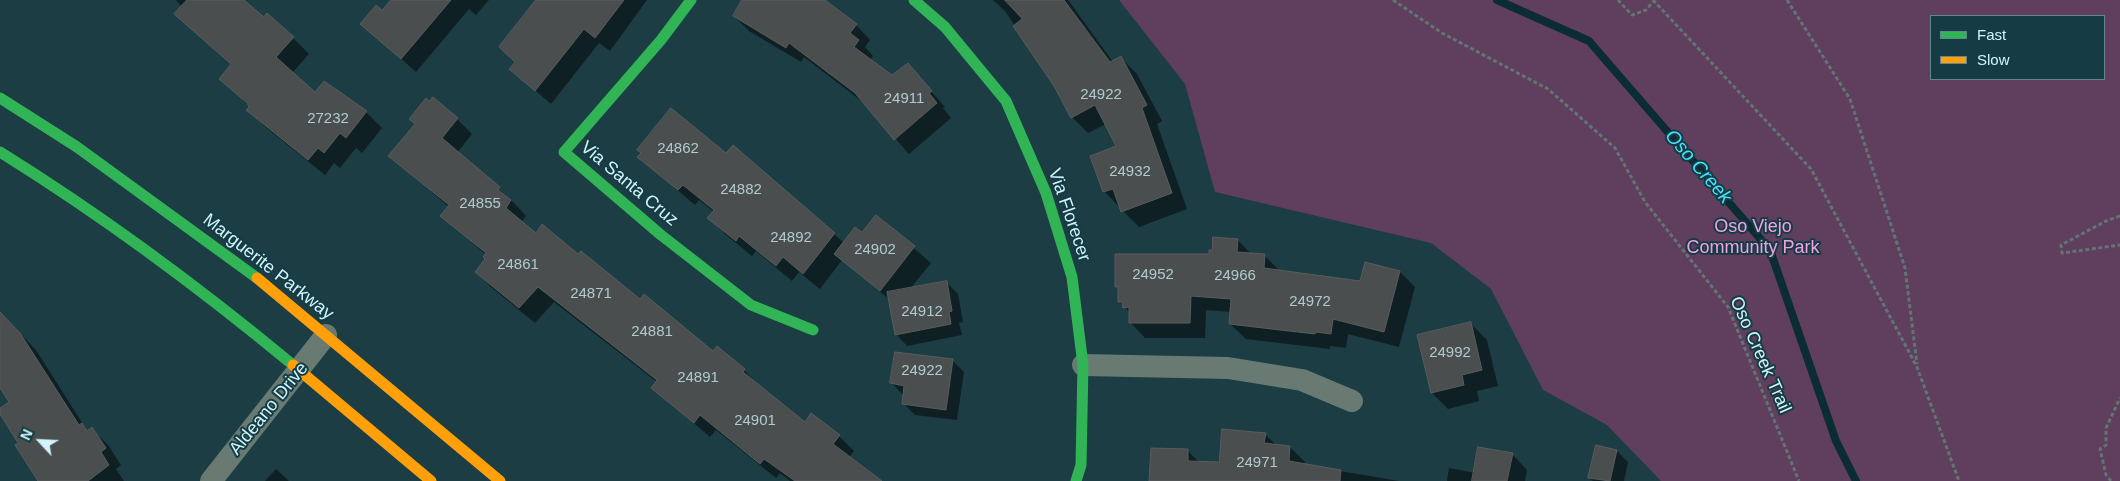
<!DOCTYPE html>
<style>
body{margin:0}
#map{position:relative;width:2120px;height:481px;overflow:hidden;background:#1b3d43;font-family:Arial,sans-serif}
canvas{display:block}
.legend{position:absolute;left:1930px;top:15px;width:175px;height:65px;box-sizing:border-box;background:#153c44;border:1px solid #60868e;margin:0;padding:6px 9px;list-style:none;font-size:15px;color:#d1f4fc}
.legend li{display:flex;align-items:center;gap:10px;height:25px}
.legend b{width:25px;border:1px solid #60868e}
.north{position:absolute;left:15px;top:416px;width:50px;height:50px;-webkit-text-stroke:4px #153c44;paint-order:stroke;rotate:295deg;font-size:14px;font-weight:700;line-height:20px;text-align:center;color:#d1f4fc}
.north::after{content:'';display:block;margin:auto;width:18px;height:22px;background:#d1f4fc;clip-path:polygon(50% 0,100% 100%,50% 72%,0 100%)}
</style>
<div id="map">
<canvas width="2120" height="481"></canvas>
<ul class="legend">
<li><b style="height:6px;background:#30b455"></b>Fast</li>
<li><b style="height:6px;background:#ff9f0a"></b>Slow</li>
</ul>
<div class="north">N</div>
</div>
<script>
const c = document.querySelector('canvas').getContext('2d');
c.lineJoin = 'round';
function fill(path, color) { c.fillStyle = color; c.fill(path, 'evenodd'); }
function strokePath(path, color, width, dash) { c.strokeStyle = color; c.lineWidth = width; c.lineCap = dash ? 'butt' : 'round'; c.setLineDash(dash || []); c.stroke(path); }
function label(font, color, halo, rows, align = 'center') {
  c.font = font + ' Arial,sans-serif'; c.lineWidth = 4; c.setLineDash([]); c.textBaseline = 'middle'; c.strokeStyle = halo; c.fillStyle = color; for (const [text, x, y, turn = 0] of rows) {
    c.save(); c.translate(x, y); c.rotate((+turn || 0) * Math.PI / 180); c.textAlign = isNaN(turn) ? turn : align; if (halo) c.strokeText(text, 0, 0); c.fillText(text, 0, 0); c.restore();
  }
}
fill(new Path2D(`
 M1119,0h1001v481h-459l-54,-56 -64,-35 -52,-101 -60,-46 -216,-51 -30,-108zM1931,16h173v63h-173z`), '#5f3e5e');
fill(new Path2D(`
 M176,0h66l22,19 29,19 16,16 -17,19 23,21 51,18 16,16 -20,25 -6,-5 -16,20 -6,-5 -9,12 -61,-49 -16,-16 1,-4 -28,-27 11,-14 -56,-51 6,-7z
 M392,0h97l-13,15 -7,-6 -53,63 -54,-48 20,-12z
 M549,0h98l-37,51 -11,-8 -48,61 -41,-35z
 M744,0h79l33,25 14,15 -5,7 8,9 -3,4 22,17 15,-13 38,43 -2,1 8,10 -42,36 -45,-51 -60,-46 -3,5 -52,-31 -15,-15z
 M993,0h75l45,62 8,-4 16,16 25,47 -5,3 30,85 -48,18 -16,-16 -19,-20 14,-44 -12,-23 -18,9 -16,-16 -17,-31 -50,-75z
 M457,119l15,15 -15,19 57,50 12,13 -5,6 15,12 42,22 135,97 31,17 15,16 46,37 34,13 15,15 -5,6 31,24h-90l-10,-8 -4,5 -60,-48 -6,7 -57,-49 4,-6 -103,-80 -19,21 -44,-36 -15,-15 11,-13 -1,-4 -44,-39 7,-9 -59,-51z
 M726,155l108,79 10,9 18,-9 15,-17 54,46 -21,26 36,-7 12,12 5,28 -4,1 3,12 -55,11 -11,-12 -6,-34 -48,-40 -22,29 -21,-17 -7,9 -36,-30 -4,5 -27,-22 -16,-16 5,-6 -15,-12 -4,5 -56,-48z
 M1238,240l14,15 13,1 15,15 81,11 39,-10 15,15 -16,60 -51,-13 -2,14 -16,-2v3l-84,-10 -16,-15 1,-12 -25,-2 -1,28h-60l-15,-16v-9l-11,-12v-12l-3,-3 94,-30z
 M0,313l36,37 50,79 2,2 4,-2 16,16 13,20 -5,4 8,12h-84l-40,-70v-2l10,-7 -10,-27z
 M1471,324l16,16 11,46 -21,5 2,10 -31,8 -16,-16z
 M952,360l12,12 -7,48 -42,-5 -12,-12v-8l-11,-12z
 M1265,434l12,12 13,1 15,15v3l94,16h-248l36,-31 13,13 20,1z
 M1617,451l11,11 -4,19h-31l-4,-3z
 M1512,454l15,16 -2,11h-78l2,-13 26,5z
 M276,469l13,12h-24z`), '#0007');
strokePath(new Path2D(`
 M1497,0l92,41 181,209 66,191 20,40`), '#0a2c32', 8);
const building = new Path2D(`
 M187,0h57l20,17 3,-4 27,24 -18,20 39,35 9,-11 43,30 -21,27 -6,-5 -16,20 -6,-5 -10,12 -62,-50 3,-3 -2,-4 -28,-24 12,-15 -57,-50z
 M391,0h60l-50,59 -41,-35 16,-19 6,5z
 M536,0h88l-29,38 -11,-9 -49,62 -26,-22 6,-7 -16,-15z
 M742,0h83l32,24 -7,9 9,7 -5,7 38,28 16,-12 24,28 -3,2 8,10 -43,37 -39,-47 -66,-50 -3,5 -53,-32z
 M1005,0h59l46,62 11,-6 26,49 -5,3 30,85 -51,19 -8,-23 -10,3 -13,-36 26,-10 -21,-41 -24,13 -17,-32 -41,-60 9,-7z
 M433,97l25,21 -16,20 58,49 -2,3 13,10 -5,8 30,25 6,-9 36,30 3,-3 59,48 4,-5 69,57 4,-5 28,23 -2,3 62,50 6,-9 29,22 -7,9 49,37h-87l-31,-22 -4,5 -60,-49 -6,8 -43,-35 6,-8 -119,-93 -19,21 -44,-36 10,-13 -2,-2 3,-4 -46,-37 9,-11 -61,-49 27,-32 -6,-5 17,-21 3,3z
 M671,108l55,45 7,-8 102,88 -32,41 -20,-17 -7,9 -37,-30 -3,5 -29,-23 7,-8 -31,-25 -5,5 -41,-33 4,-4 -4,-3z
 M876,215l39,31 -35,45 -46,-37 21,-27 7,5z
 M1213,237l25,2 -1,13 28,2 -1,14 96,13 5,-19 35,9 -16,61 -51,-13 -2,15 -15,-2 -1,2 -86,-10 2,-25 -40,-3 -1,27h-61v-16l-6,1 -1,-6h-4v-15h-3v-33h94v-4h3z
 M947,281l5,30 -3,1 2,12 -56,11 -8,-43z
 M0,312l20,21 59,92 3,-2 5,8 5,-4 14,21 -5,4 8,13 -21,16h-50l-23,-36 3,-2 -18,-29v-6l9,-6 -9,-14z
 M1471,322l11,48 -20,5 2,10 -33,8 -14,-58z
 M895,352l58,7 -7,51 -44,-6 2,-18 -14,-3z
 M1222,429l44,4 -2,10 26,3 -1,15 52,9 -1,11h-191l2,-33 37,1v12l31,1z
 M1596,445l21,5 -7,31 -22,-3z
 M1478,447l35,6 -6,28h-35z`);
fill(building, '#4a4e4e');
strokePath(building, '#585c5c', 1);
strokePath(new Path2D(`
 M1393,0l49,33 106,56 67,59 30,54 83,105 71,174
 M1618,0l14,15 14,-5 8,-9
 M1653,0l158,169 106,198 42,114
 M1787,0l63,99 55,169 12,96
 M2120,216l-14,5 -45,24 1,8 58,-8
 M2111,481l-5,-6 -6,-26 6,-4v-17l14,-30`), '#617573', 3, [4, 2.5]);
strokePath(new Path2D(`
 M1083,365l145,3 74,12 50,21
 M211,481l115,-146`), '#687a72', 22);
strokePath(new Path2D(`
 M691,0l-30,40 -97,112 97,83 90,70 62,25
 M914,0l31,27 61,74 40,92 26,84 11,88 -2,100 -5,16
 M0,98l77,49 180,131
 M0,152c103,64 200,136 293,213`), '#30b455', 11);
strokePath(new Path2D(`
 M257,278l243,203
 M293,365l138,116`), '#ff9f0a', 11);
label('15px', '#afcad0', null, [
 ["24922",1101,95],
 ["24911",904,99],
 ["27232",328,119],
 ["24862",678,149],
 ["24932",1130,172],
 ["24882",741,190],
 ["24855",480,204],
 ["24892",791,238],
 ["24902",875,250],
 ["24861",518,265],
 ["24952",1153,275],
 ["24966",1235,276],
 ["24871",591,294],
 ["24972",1310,302],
 ["24912",922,312],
 ["24881",652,332],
 ["24992",1450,353],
 ["24922",922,371],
 ["24891",698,378],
 ["24901",755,421],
 ["24971",1257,463]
]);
label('18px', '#d1f4fc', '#153c44', [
 ["Via Santa Cruz",629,184,40],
 ["Via Florecer",1069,215,71],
 ["Marguerite Parkway",268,267,38],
 ["Oso Creek Trail",1760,355,66],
 ["Aldeano Drive",269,409,-51]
]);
label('18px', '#f3a1e4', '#153c44', [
 ["Oso Viejo",1753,227],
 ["Community Park",1753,248]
]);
label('italic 19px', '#49e0fd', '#153c44', [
 ["Oso Creek",1698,167,49]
]);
</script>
